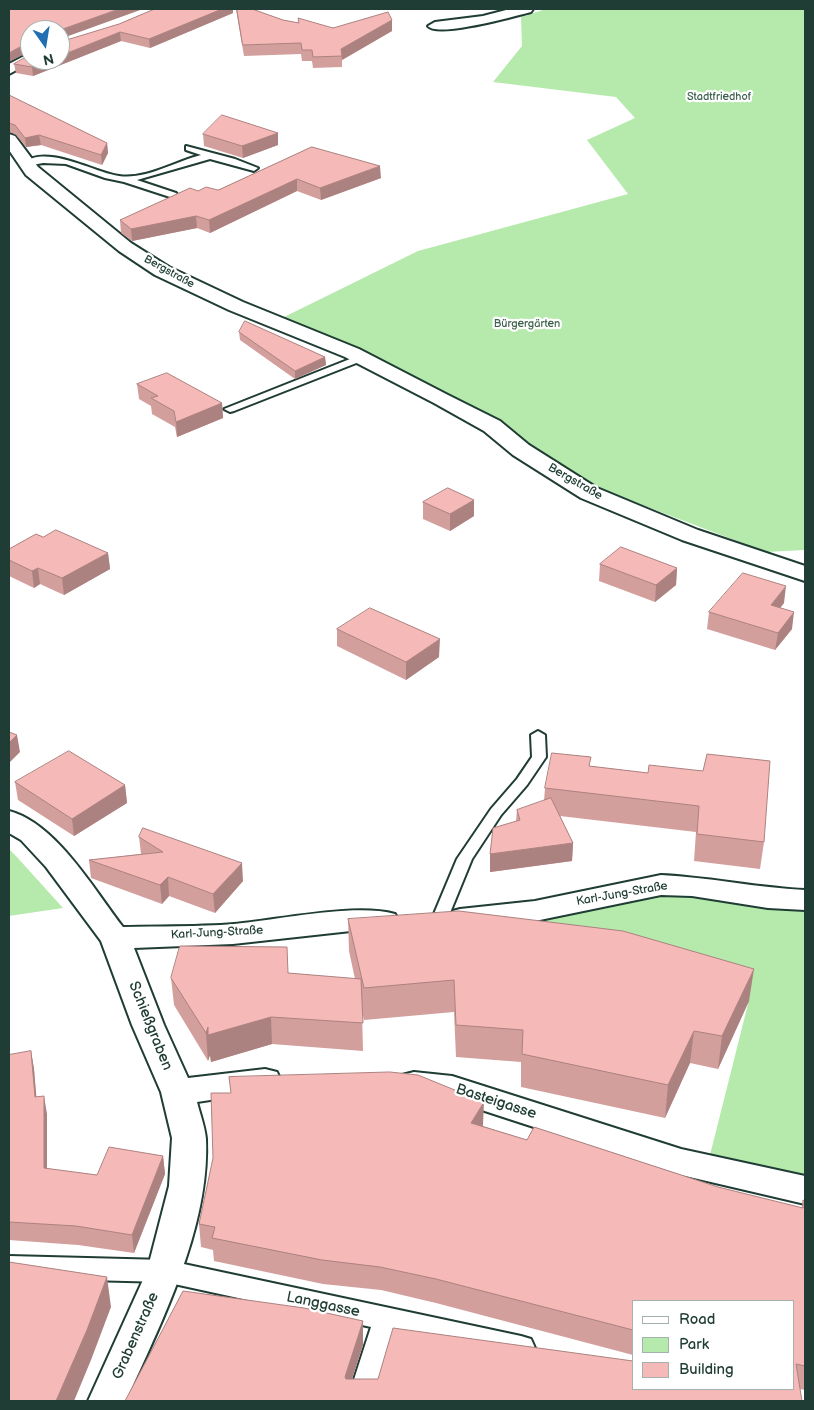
<!DOCTYPE html>
<meta charset="utf-8">
<style>
body{margin:0}
#map{position:relative;width:814px;height:1410px;overflow:hidden;background:#fff;font-family:"Balsamiq Sans",sans-serif}
canvas{display:block}
.frame{position:absolute;inset:0;border:10px solid #1f3d34;pointer-events:none}
.legend{position:absolute;left:632px;top:1300px;width:162px;height:90px;box-sizing:border-box;background:#fff;border:1px solid #a5b1ae;margin:0;padding:6px 9px;list-style:none;font-size:15px;color:#1f3d34}
.legend li{display:flex;align-items:center;gap:10px;height:25px}
.legend b{width:25px;border:1px solid #a5b1ae}
.north{position:absolute;left:20px;top:20px;width:50px;height:50px;box-sizing:border-box;background:#fff;border:1px solid #a5b1ae;border-radius:50%;rotate:167deg;font-size:14px;font-weight:700;line-height:20px;text-align:center;color:#1f3d34}
.north::after{content:'';display:block;margin:auto;width:18px;height:22px;background:#1f6fb2;clip-path:polygon(50% 0,100% 100%,50% 72%,0 100%)}
</style>
<div id="map">
<canvas width="814" height="1410"></canvas>
<div class="frame"></div>
<ul class="legend">
<li><b style="height:6px;background:#fff"></b>Road</li>
<li><b style="height:14px;background:#b5eaac"></b>Park</li>
<li><b style="height:14px;background:#f5b9b7"></b>Building</li>
</ul>
<div class="north">N</div>
</div>
<script>
const c = document.querySelector('canvas').getContext('2d');
c.lineJoin = 'round';
function fill(path, color) { c.fillStyle = color; c.fill(path, 'evenodd'); }
function strokePath(path, color, width, dash) { c.strokeStyle = color; c.lineWidth = width; c.lineCap = dash ? 'butt' : 'round'; c.setLineDash(dash || []); c.stroke(path); }
function label(font, color, halo, rows, align = 'center') {
  c.font = font + ' "Balsamiq Sans",sans-serif'; c.lineWidth = 4.5; c.setLineDash([]); c.textBaseline = 'middle'; c.strokeStyle = halo; c.fillStyle = color; for (const [text, x, y, turn = 0] of rows) {
    c.save(); c.translate(x, y); c.rotate((+turn || 0) * Math.PI / 180); c.textAlign = isNaN(turn) ? turn : align; if (halo) c.strokeText(text, 0, 0); c.fillText(text, 0, 0); c.restore();
  }
}
fill(new Path2D(`
 M546,9h259v541l-39,2 -174,-66 -124,-83 -188,-84 138,-68 210,-57 -41,-54 48,-22 -19,-21 -123,-15 29,-36 -1,-29z
 M9,849l7,7 47,52 -54,8z
 M665,890l81,10 59,4v285l-28,-6 -67,-28 38,-151 -227,-86z`), '#b5eaac');
const service = new Path2D(`
 M186,146l49,13 23,9 -4,3 -44,-12 -73,21 39,13 7,8 -5,3 -8,-7 -46,-15 -19,-4 -39,-14 -23,-1 -16,3 -4,-3c24,-19 70,9 96,13 27,4 57,-15 82,-21l-15,-5z
 M360,355l5,3 -1,2 -130,51 -4,1 -6,-3z
 M538,731l7,4 1,22 -19,28 -26,30 -29,44 -27,66h-12l-2,-4 26,-62 34,-50 26,-30 15,-22 -1,-22z`);
const pedestrian = new Path2D(`
 M9,1256l156,4 356,76 10,3 4,9 -4,9 -10,3 -123,-27 -21,68h-30l24,-74 -206,-45 -156,-4z`);
const minor = new Path2D(`
 M510,9h23l-2,3c-16,4 -94,26 -103,14l7,-4 48,-6z
 M30,53v7h5l-26,14v-10z
 M9,134l6,2 23,31 93,76 38,24 74,35 116,47 89,46 52,26 29,24 68,43 101,42 107,36v15l-123,-41 -101,-42 -68,-43 -29,-24 -50,-28 -89,-46 -116,-47 -74,-35 -36,-24 -93,-76 -17,-25z
 M9,811c47,12 86,80 114,116 37,-1 75,0 111,-3 44,-4 121,-21 161,-10l4,7 -4,7 -11,3h-33l-118,13 -99,4 30,77 24,53 77,-9 12,3 4,9 -4,9 -80,12c3,12 8,25 9,37 4,88 -45,184 -80,262h-38l59,-130 22,-85 3,-48 -11,-46 -29,-67 -31,-84 -55,-74 -25,-27 -12,-7z
 M661,875c48,2 96,13 144,15v20l-37,-2 -76,-12 -31,-1 -126,26 -75,8 -11,-3 -4,-7 4,-7 11,-3 75,-8z
 M414,1072l38,4 229,73 124,27v28l-124,-29 -230,-75 -49,-7 -4,-9 4,-9z`);
strokePath(service, '#1f3d34', 4);
strokePath(pedestrian, '#1f3d34', 4);
strokePath(minor, '#1f3d34', 4);
fill(service, '#fff');
fill(pedestrian, '#fff');
fill(minor, '#fff');
fill(new Path2D(`
 M155,9h78v4l-83,35 -29,-7 -88,35 -17,-3 -2,-9 105,-40z
 M236,9h16l31,11 15,3 35,5 59,-8v11l-50,29v7l-29,1 -1,-7h-10l-1,-7 -57,2z
 M9,95l98,48 1,10 -6,12 -61,-20 -15,2 -10,-12 -6,-3 -1,1z
 M278,133v12l-35,13 -39,-12 -1,-12z
 M312,147l69,31 -60,22 -24,-9 -87,42 -13,-5 -65,13 -11,-8 -1,-13 78,-29 20,-1z
 M239,332l86,25 1,8 -31,14 -55,-39z
 M137,384l85,19 1,15 -46,19 -2,-10 -23,-13 -1,-8 -12,-7z
 M474,500v16l-24,15 -27,-12v-17z
 M43,537l65,16 2,16 -46,26 -24,-11 -6,4 -25,-12v-27z
 M600,564l77,4 -1,17 -21,17 -56,-21z
 M784,603l-4,5 12,21 -17,21 -68,-21 2,-17z
 M337,629l102,28 -33,23 -69,-34z
 M590,766l58,7 116,69 -4,27 -66,-8 2,-29 -136,-16 13,27 -1,18 -82,11v-18l26,-33 1,-11 27,-9 1,-13z
 M15,782l110,3 2,18 -53,33 -56,-36z
 M139,837l104,44 -28,32 -46,-17 -7,8 -71,-26 -2,-18 52,-6z
 M348,919l401,82 -31,68 -28,-6 -25,55 -144,-31v-25l-65,-5 -2,-45 -90,8 -2,-9 1,40 -91,-7 -61,18 -1,-7 -2,6 -34,-56 -3,-27 117,-5 67,6 -6,-28z
 M31,1051l3,18 2,28 11,17v55l50,6 66,-19 2,18 -31,79 -56,-8 -69,-5v-185z
 M483,1125v1l44,14 275,68 1,-8 2,1v189l-5,-1 -675,12 238,-56 -11,34 281,10h160v-88h-160v54l-197,-52 -55,-13 -58,-6 -109,-23 -1,-11 -12,-3 -2,-23z`), '#d39f9d');
fill(new Path2D(`
 M119,9h24l-83,30v-9z
 M222,9h11v4l-83,35 -1,-9z
 M392,20v11l-50,29 -1,-11z
 M120,32l1,9 -88,35 -1,-9 18,-7h10v-4z
 M29,42l1,9 -21,11v-9z
 M278,133v12l-35,13 -1,-12z
 M39,135l2,10 -15,2 -1,-9z
 M107,143l1,10 -6,12 -1,-10z
 M380,166l1,12 -60,22 -1,-12z
 M297,179v12l-87,42 -1,-13z
 M196,216l1,12 -65,13 -1,-12z
 M325,357l1,8 -31,14v-8z
 M222,403l1,15 -46,19 -1,-15z
 M474,500v16l-24,15v-17z
 M108,553l2,16 -46,26 -2,-17z
 M38,568l2,16 -6,4 -2,-17z
 M677,568l-1,17 -21,17 1,-17z
 M786,586l-2,17 -15,19 2,-17z
 M794,612l-2,17 -17,21 3,-17z
 M440,639l-1,18 -33,23v-18z
 M17,735l3,17 -11,11v-20z
 M125,785l2,18 -53,33 -2,-17z
 M573,843l-1,18 -82,11v-18z
 M242,863l1,18 -28,32 -2,-19z
 M168,877l1,19 -7,8 -2,-19z
 M754,969l-5,32 -31,68 4,-33z
 M271,1017l1,27 -61,18 -1,-7 -2,6 -2,-28 2,-6z
 M694,1031l-4,32 -25,55 3,-33z
 M31,1051l3,18 4,46 -3,-18z
 M44,1096l3,18v73l-3,-19z
 M484,1102l-1,23 -12,21v-23z
 M163,1156l2,18 -31,79 -2,-18z
 M107,1277l4,30 -20,53 -17,41h-18z
 M363,1321v24l-18,55v-23z`), '#ac8280');
const building = new Path2D(`
 M9,9h110l-59,21h-30v15l-1,-3 -20,11z
 M155,9h67l-73,30 -29,-7 -60,24v-14l59,-18z
 M237,9h15l31,11 16,3 -1,-5 35,10 55,-16 4,8 -51,29 1,7 -29,1 -1,-7h-10l-1,-7 -58,2z
 M30,55v5h20l-18,7 -18,-3z
 M9,95l98,48 -6,12 -62,-20 -14,3 -10,-13 -6,-2z
 M222,115l56,18 -36,13 -39,-12z
 M312,147l68,19 -60,22 -23,-9 -88,41 -13,-4 -65,13 -11,-9 70,-32 8,3 8,-4 12,3z
 M245,321l80,36 -30,14 -56,-39z
 M167,373l55,30 -46,19 -2,-11 -23,-13 7,-2 -21,-12z
 M448,488l26,12 -24,14 -27,-12z
 M56,530l52,23 -46,25 -24,-10 -6,3 -23,-11v-11l27,-15 7,3z
 M621,547l56,21 -21,17 -56,-21z
 M743,573l43,13 -15,19 23,7 -16,21 -69,-21z
 M370,608l70,31 -34,23 -69,-33z
 M9,732l8,3 -8,8z
 M69,751l56,34 -53,34 -57,-37z
 M552,753l39,4 -2,9 59,7 1,-8 54,6 4,-17 63,7 -6,81 -67,-8 2,-28 -154,-18z
 M551,798l22,45 -83,11 3,-26 27,-8 -3,-10z
 M143,828l99,35 -29,31 -45,-17 -8,8 -71,-25 74,-8 -24,-15z
 M459,911l164,20 131,38 -32,67 -28,-5 -26,54 -146,-31 1,-24 -67,-5 -2,-45 -90,8 -16,-69z
 M180,946l107,1 1,26 73,6 2,44 -92,-6 -63,18v-8l-2,6 -35,-55z
 M31,1051l4,46 9,-1v72l53,7 12,-28 54,9 -31,79 -56,-9 -67,-4v-167z
 M390,1072l28,3 66,27 -13,21 56,17 7,-13 184,60 85,21v-8l2,1v165l-9,-2 6,37h-677l58,-110 121,17 59,13 -18,56 1,2h32l15,-51 240,33v28h160v-88h-160v29l-197,-51 -56,-12 -58,-7 -110,-22 3,-11 -16,-3 14,-66 -2,-65h20l-2,-16z
 M9,1262l98,15 -20,53 -31,71h-47z`);
fill(building, '#f5b9b7');
strokePath(building, '#ac8280', 1);
label('11px', '#3d604c', '#fff', [
 ["Stadtfriedhof",719,97],
 ["Bürgergärten",527,324]
]);
label('11px', '#1f3d34', '#fff', [
 ["Bergstraße",169,272,29]
]);
label('12px', '#1f3d34', '#fff', [
 ["Bergstraße",575,482,30],
 ["Karl-Jung-Straße",622,894,-10],
 ["Karl-Jung-Straße",217,933,-3]
]);
label('15px', '#1f3d34', '#fff', [
 ["Schießgraben",150,1026,68],
 ["Basteigasse",496,1102,18],
 ["Langgasse",323,1305,12],
 ["Grabenstraße",136,1336,-66]
]);
</script>
